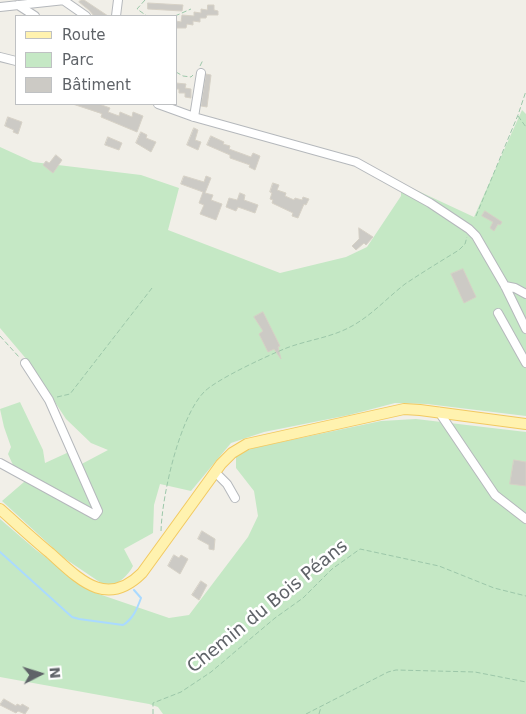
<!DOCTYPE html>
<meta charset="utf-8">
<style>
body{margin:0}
#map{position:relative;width:526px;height:714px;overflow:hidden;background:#f1efe8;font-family:"DejaVu Sans",sans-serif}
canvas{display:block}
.legend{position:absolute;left:15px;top:15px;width:162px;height:90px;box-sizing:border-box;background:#fff;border:1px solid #bfc1c3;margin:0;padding:6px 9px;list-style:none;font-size:15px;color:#5f6368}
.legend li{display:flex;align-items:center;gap:10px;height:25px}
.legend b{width:25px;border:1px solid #bfc1c3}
.north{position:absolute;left:15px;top:649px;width:50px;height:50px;-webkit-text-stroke:4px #fff;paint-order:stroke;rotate:85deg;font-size:14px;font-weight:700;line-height:20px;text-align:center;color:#5f6368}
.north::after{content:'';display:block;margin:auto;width:18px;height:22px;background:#5f6368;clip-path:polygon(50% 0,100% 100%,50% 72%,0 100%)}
</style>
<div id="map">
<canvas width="526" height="714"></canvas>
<ul class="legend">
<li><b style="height:6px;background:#fff2af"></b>Route</li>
<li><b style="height:14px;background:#c5e8c5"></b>Parc</li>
<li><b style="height:14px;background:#cccac5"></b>Bâtiment</li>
</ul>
<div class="north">N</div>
</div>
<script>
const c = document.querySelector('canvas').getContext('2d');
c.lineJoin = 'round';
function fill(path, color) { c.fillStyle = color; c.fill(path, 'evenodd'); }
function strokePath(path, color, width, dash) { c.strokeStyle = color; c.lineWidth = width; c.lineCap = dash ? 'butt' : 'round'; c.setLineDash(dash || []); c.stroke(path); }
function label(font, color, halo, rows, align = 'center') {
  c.font = font + ' "DejaVu Sans",sans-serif'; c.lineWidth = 5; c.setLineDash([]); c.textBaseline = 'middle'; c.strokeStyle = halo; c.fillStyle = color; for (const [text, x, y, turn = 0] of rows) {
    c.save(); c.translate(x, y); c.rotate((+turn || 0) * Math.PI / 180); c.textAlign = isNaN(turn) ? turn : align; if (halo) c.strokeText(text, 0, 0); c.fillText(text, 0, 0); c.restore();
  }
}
fill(new Path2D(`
 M522,110l4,4v302l-99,-12 -32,-1 -46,12 -85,17 -33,11 -40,48 -31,-7 -6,21 -1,28 -29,16 9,17c-5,10 -15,18 -26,21l-43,-29 -62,-57 22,-19 4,-6 -15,-11 -5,-11 3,-7 -7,-20 -4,-18 20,-7 23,48 2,13 24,-11 7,15 32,-17 -17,-7 -25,-24 -38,-58 -28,-33v-181l33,15 108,13 38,13 -11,42 112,43 66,-16 21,-10 34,-51v-13l73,34z
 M416,419l110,13v282h-363l-5,-7 -9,-3 -149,-27v-158l36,31 57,42 76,26 20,-3 59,-78 10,-21 -4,-25 -18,-23v-13l17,-7 128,-27z`), '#c5e8c5');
strokePath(new Path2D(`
 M0,552l72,65 7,2 44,6c10,-6 14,-16 18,-27l-7,-8`), '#aadaff', 2);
const building = new Path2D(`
 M81,0h3l24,16h-14l-5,-6 -10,-8z
 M148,3l35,2 -1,6 -34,-2z
 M208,5h6v5l4,1v4h-11l-1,3h-6v4l-7,-1v4l-6,-1 -1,4h-10v-7l5,1 1,-7 12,1v-4l7,1v-4l6,1z
 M206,74l5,1 -4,32 -6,-1z
 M176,83l10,1 -1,4 6,1v9l-6,-1v-4h-6v-4h-3z
 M73,104h26l11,4 -2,4 11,4 1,-4 12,5 1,-5 10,4 -6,16 -36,-15 1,-3z
 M8,117l14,5 -4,12 -5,-2 1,-2 -9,-4z
 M194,128l4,2 -3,10 6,2 -3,8 -11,-5z
 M141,132l6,3 -1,3 10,4 -5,10 -15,-9z
 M211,136l13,6 -1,2 7,2 -1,3 22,8 2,-4 7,3 -5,14 -6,-3 1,-2 -20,-7v-3l-23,-10z
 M108,137l14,6 -3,7 -14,-5z
 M56,155l6,5 -9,13 -10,-8 3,-4 3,2z
 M184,176l20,6 2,-6 5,2 -6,15 8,2 -2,5 11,4 -6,16 -16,-6 4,-9 -5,-2 4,-11 -22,-8z
 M273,183l6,2 -2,5 9,3 -1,3 9,4 1,-2 7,2 1,-3 6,2 -3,6 -2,-1 -6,14 -6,-2 1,-3 -21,-10 1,-3 -3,-1 2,-6 -2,-1z
 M240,193l5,2 -1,5 14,5 -3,8 -17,-6 -2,4 -10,-4 3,-9 8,2z
 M485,211l17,11 -2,3 -2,-1 -4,7 -4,-3 3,-6 -11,-6z
 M359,228l14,9 -7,8 -2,-2 -8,7 -4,-4 7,-7z
 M463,269l13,28 -12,6 -13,-29z
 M263,312l17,34 -2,1 3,12 -7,-10 -6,3 -9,-18 4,-3 -9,-14z
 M514,460l12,2v24l-16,-2z
 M202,531l13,8 -1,11 -5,-1v-4l-11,-6z
 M174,555l5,3 2,-3 7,4 -8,15 -12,-8z
 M201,581l6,4 -8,15 -7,-5z
 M4,699l12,7 1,-2 4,2 1,-2 7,4 -4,6 -7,-3 -2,2 -16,-8z`);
fill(building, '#cccac5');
strokePath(building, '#d6d1c6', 1);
const minor = new Path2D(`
 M63,0l23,16
 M18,5l17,11
 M0,7l65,-7
 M116,16l2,-16
 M0,57l16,4
 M158,104l36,13 162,45 74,41 39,26 7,7 29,50 21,43
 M194,117l7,-44
 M505,286l10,2 11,6
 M498,313l28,50
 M439,412l56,83 31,24
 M0,463l95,52 3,-4 -49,-111 -24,-37
 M215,472l12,12 8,14`);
const major = new Path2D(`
 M0,509c17,15 33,30 50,44 29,26 56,56 92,20l79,-109 11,-11 15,-9 157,-35 16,1 106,14`);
strokePath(minor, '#b5b8bc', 10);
strokePath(major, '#f2c960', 12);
strokePath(new Path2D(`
 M145,0l-8,9 10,7
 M175,16l16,-7
 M200,66l3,-6
 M176,72l7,4 8,1 2,-2
 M518,116l8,11
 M476,216l42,-101 8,-24
 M0,336l19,21
 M57,397l13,-3 82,-106
 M161,531c1,-35 18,-113 43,-139 13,-13 61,-35 80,-43 22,-9 47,-11 68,-23 20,-11 35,-28 53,-42 18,-12 36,-23 54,-34l6,-6 2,-7
 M153,714v-11l28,-11 30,-20 64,-54 28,-20 29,-29 28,-20 79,17 55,22 32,8
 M306,714l82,-42 8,-2 79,2 51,10
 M319,714l2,-7`), '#9cc7a9', 1, [5, 2.5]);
strokePath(minor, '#fff', 8);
strokePath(major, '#fff2af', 10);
label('18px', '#5f6368', '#fff', [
 ["Chemin du Bois Péans",268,607,-39]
]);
</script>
